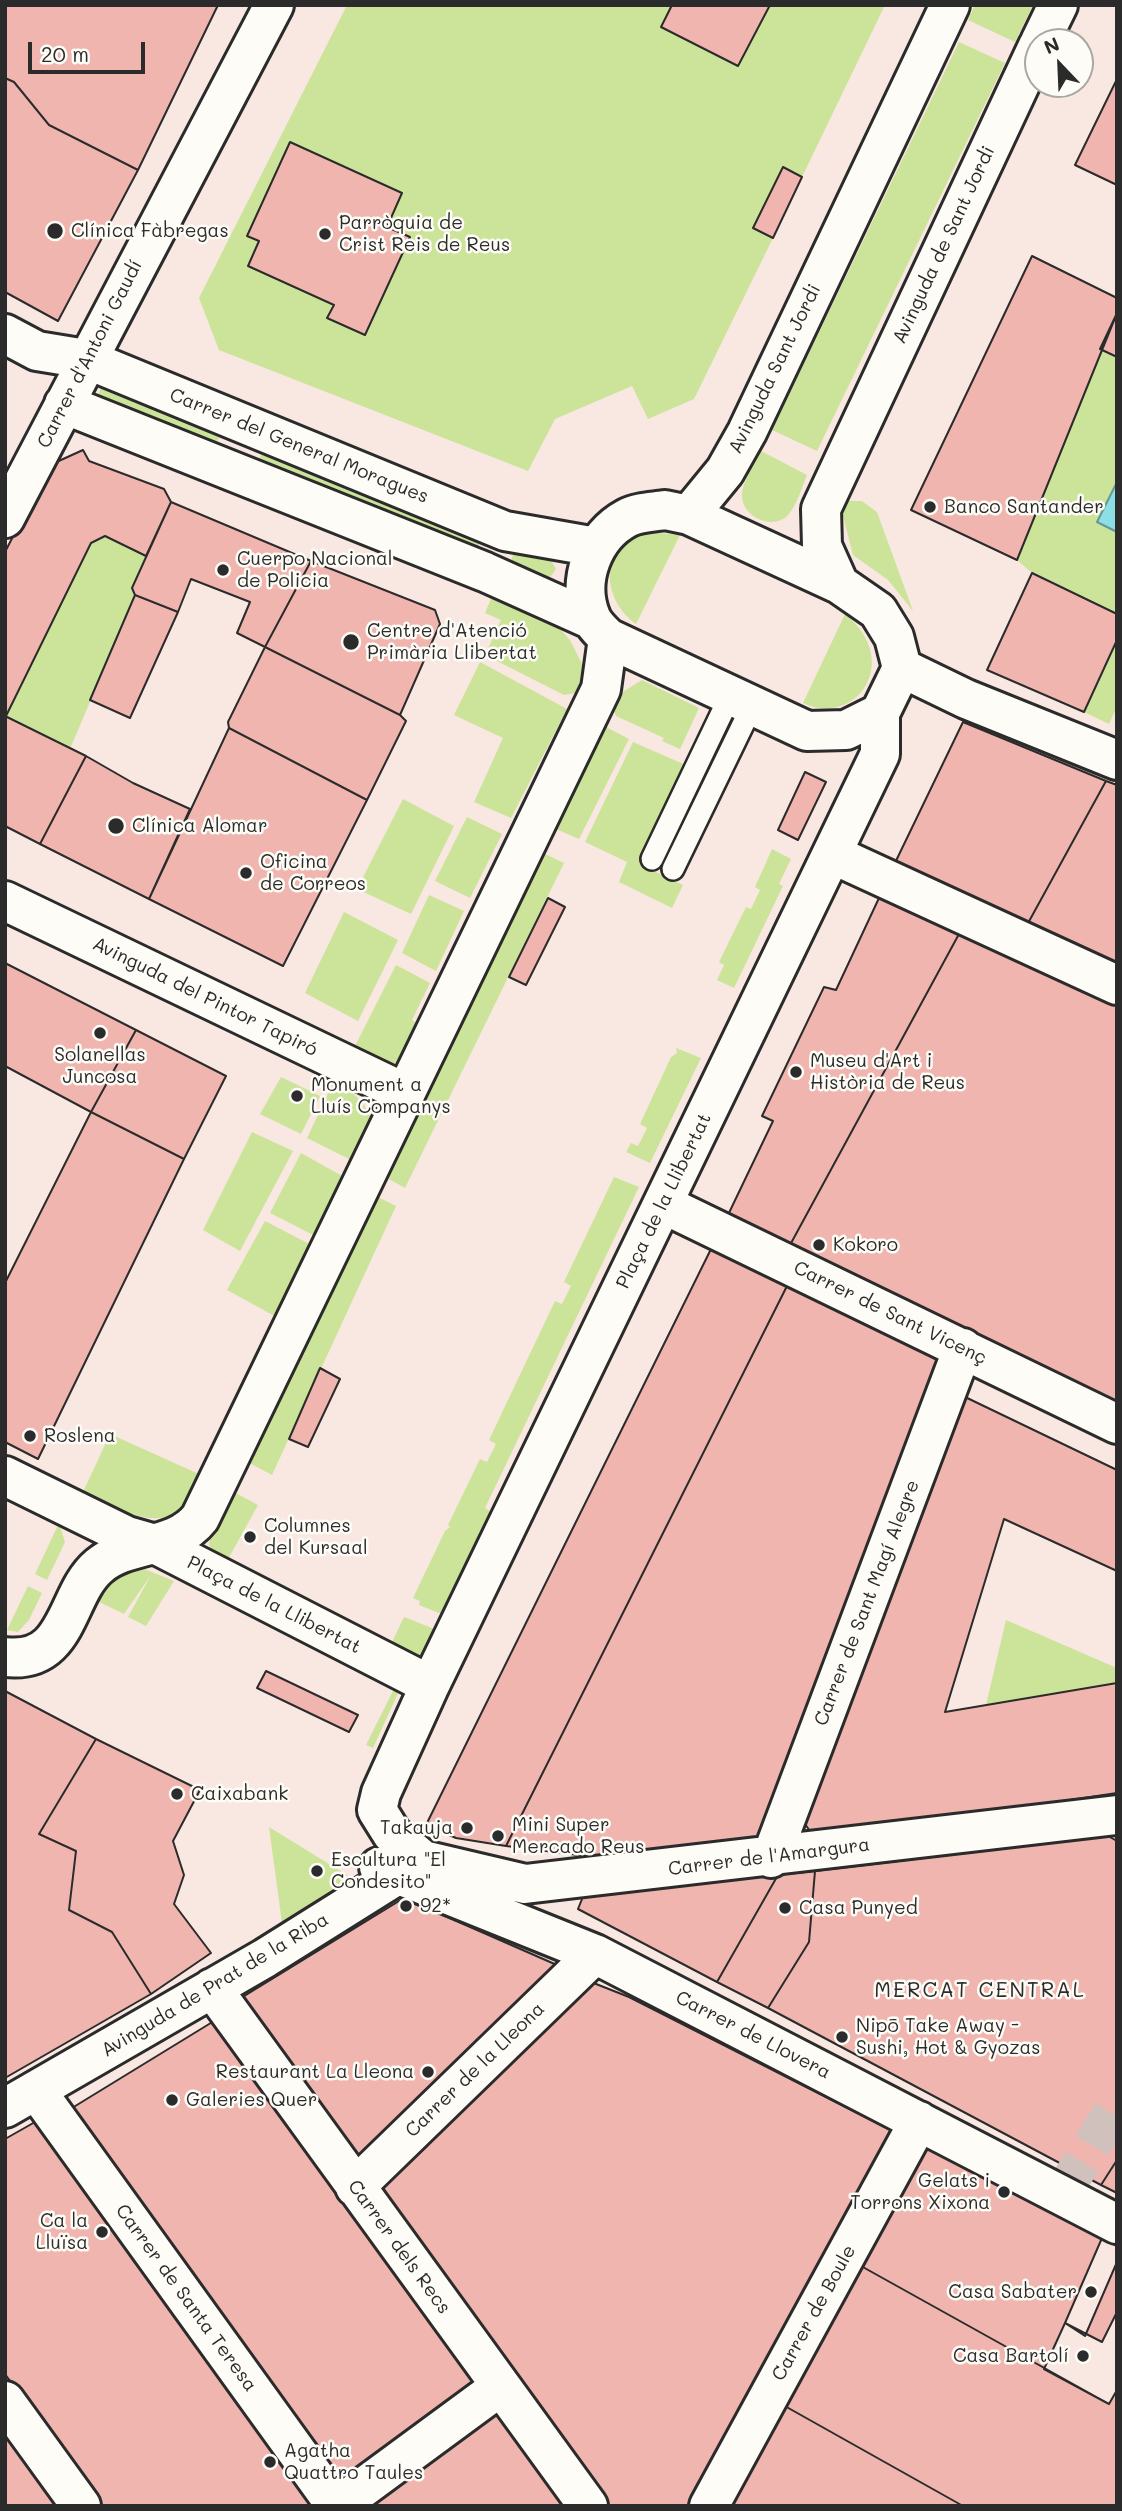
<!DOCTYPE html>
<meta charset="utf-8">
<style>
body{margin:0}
#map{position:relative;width:1122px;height:2511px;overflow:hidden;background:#f9e7e1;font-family:Mali,sans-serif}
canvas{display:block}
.frame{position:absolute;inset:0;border:7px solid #2b2b2b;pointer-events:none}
.north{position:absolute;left:1024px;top:28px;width:70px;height:70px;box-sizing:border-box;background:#fdfcf7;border:2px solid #a9a8a5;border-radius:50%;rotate:337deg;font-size:19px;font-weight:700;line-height:28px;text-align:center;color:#2b2b2b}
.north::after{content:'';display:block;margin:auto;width:24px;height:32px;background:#2b2b2b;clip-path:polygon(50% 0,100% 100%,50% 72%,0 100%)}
.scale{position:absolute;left:28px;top:42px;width:117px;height:32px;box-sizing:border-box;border:4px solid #2b2b2b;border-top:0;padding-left:9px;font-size:21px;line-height:24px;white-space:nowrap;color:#2b2b2b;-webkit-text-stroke:5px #fdfcf7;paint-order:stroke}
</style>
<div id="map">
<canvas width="1122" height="2511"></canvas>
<div class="frame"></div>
<div class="north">N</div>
<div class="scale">20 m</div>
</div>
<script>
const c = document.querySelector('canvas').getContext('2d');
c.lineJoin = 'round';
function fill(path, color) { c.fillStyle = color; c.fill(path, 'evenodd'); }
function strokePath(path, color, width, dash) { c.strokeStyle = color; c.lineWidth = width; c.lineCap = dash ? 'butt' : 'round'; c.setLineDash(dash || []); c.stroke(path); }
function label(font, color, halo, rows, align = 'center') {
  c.font = font + ' Mali,sans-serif'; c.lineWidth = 5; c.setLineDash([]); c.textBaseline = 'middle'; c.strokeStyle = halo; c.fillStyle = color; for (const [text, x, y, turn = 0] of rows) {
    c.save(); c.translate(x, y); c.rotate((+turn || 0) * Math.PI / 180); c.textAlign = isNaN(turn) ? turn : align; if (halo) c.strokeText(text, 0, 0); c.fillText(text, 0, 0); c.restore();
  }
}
fill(new Path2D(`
 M347,5h538l-83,172 -20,-9 -29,60 20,10 -79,161 -46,20 -16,-33 -77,33 -27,52 -309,-121 -20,-52z
 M975,5h58l-18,37 -47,-22z
 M959,42l46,21 -188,388 -45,-21z
 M1100,349l17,8v257l-85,-41 -15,-13z
 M103,383l120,48 -8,14 -118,-47z
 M264,449l217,91 -5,12 -218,-90z
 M761,451l46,24c-5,12 -10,30 -19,40 -15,16 -45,2 -46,-18 -1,-14 13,-33 19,-46z
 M849,501h13l15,11 36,99 -25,-31 -35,-25 -11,-43z
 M650,532l30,3 -44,89c-37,-27 -37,-83 14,-92z
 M105,536l41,20 -14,32 3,7 -65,154 -64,-33 85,-173z
 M516,546l35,14 5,9 -8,11 -39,-14z
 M493,594l53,19 24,27 15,30 -4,22 -17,3 -79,-40 16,-35 -16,-7z
 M845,614c59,48 10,114 -42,89z
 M1117,640v67l-8,17 -25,-12z
 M480,662l87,47 -56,109 -37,-16 29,-64 -49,-23z
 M642,680l57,28 -19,41 -18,-8 2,-3 -48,-22 -2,-5 10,-20z
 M606,727l23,12 -50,100 -23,-10z
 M633,742l55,24 -49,98 44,21 -11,23 -53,-26 8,-20 -42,-20z
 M403,799l51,27 -43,88 -54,-25z
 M467,817l35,17 -32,64 -35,-17z
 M772,849l19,10 -12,25 4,2 -49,102 -17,-8 7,-15 -5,-3 27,-55 5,2 9,-19 -5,-3z
 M543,853l21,10 -159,325 -27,-15z
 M429,895l35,16 -28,60 -34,-18z
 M344,912l54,28 -40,81 -53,-28z
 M396,965l34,18 -18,37 9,6 -23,37h-17l-28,-13z
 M676,1048l25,10 -51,105 -24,-11 5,-9 7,3 9,-18 -7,-4 31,-67 6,-4z
 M281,1077l39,19 -19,38 -41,-20z
 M334,1081c16,8 38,25 38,46 0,11 -9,27 -13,37l-52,-26z
 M252,1132l41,19 -53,100 -37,-21z
 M301,1153l50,28 -30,58 -51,-26z
 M614,1177l25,10 -154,321 10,7 -51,100 -25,-10 1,-4 -7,-3 32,-67 5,-4 -2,-2 32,-66 7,3 9,-18 -7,-4 66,-139 7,3 9,-18 -7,-4z
 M368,1192l28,14 -124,269 -28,-15z
 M265,1221l52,27 -37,71 -53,-29z
 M110,1434l91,41c-6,11 -11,26 -20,34 -25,24 -74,-5 -98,-17z
 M230,1490l28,15 -36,65c-26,-28 -6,-49 8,-80z
 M59,1523l6,19 -18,38 -12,-6z
 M137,1566l37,15 -28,45 -18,-9 23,-42 -27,39 -33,-16 15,-21z
 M28,1586l14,7 -13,27 -11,12 -11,-2z
 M404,1617l33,13 -14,29 -38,-2z
 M1006,1620l111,48v15l-131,22z
 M381,1665l19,24 -27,59 -7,-3 28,-56 -20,-9z
 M269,1827l86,53 -73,43z`), '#cce49a');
const water = new Path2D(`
 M1117,482v50l-20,-10z`);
fill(water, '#8ddfe6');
strokePath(water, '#66979b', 2);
const building = new Path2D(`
 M5,5h213l-80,165 -89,-45 -35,-43 -9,-4z
 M672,5h98l-32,61 -77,-39z
 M5,78l9,4 35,43 89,45 -80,151 -53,-29z
 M1117,79v106l-42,-20z
 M290,142l112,51 -15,34 23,10 -45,98 -38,-17 7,-13 -86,-39 11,-25 -12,-5z
 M783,167l19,10 -29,61 -20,-10z
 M1032,256l85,42v15l-100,247 -106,-50z
 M1117,313v44l-17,-8z
 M83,450l6,11 75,28 7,13 -25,54 -41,-20 -14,7 -85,173 -1,-164 37,-72 -1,-11z
 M171,502l140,59 -46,86 -28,-14 13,-31 -59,-23 -13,33 -43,-17 -3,-7z
 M311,561l124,49 5,14 -40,91 -135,-68z
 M1032,573l85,41v26l-33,72 -97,-42z
 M135,595l43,17 -48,106 -40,-18z
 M265,647l135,68 6,6 -39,79 -138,-72 -1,-6z
 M5,716l81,40 -46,88 -35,-18z
 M963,722l143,59 -79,144 -134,-58z
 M229,728l138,72 -84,166 -134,-67z
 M86,756l47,27 57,26 -41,90 -109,-55z
 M805,772l21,10 -28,58 -20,-10z
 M1106,781l11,4v181l-90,-41z
 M548,898l17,9 -39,78 -17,-8z
 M879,898l80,36 -169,311 -63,-28 46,-96 -11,-5 62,-129 12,3z
 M959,934l158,72v400l-327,-161z
 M5,963l131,67 -45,82 -86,-46z
 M136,1030l90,46 -42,83 -93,-47z
 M91,1112l93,47 -146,300 -33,-17v-159z
 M713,1245l76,37 -283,564 -50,-8 -30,-13z
 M789,1282l153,76 -185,485 -155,15 -96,-12z
 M320,1368l20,11 -32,68 -19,-8z
 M963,1396l154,74v101l-113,-52 -59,193 172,-29v110l-302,45 -13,-18z
 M266,1671l92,44 -9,17 -92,-44z
 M5,1691l91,48 -57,95 37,17 -7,59 43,22 39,62 -146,84z
 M96,1739l104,51 -27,51 11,34 -10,29 37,49 -60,41 -39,-62 -43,-22 7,-59 -37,-17z
 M1108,1836l9,5v319l-16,25 -333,-177 41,-66 6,-71z
 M815,1871l-6,71 -41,66 -51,-26 61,-107z
 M778,1875l-61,107 -139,-73 6,-15z
 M404,1898l162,71 -204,195 -121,-166z
 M591,1982l38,15 266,135 -206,374h-81l-232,-322z
 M214,2021l265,362 -140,101 -267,-376z
 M35,2122l276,382 -3,2h-208l-95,-132v-235z
 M926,2147l191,99v144l-8,14 -248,-138z
 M1117,2160v33l-16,-8z
 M1102,2238l15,8v16l-32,74 -20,-13z
 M861,2266l248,138 8,-14v116h-154l-180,-101z
 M1117,2312v78l-8,14 -65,-35 21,-46 37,19z
 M783,2405l180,101h-234z
 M496,2409l71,97h-201z
 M5,2431l54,75h-54z`);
fill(building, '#f0b5ae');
strokePath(building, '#2b2b2b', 2);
strokePath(new Path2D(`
 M1062,2194l55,-90`), '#d0c1bd', 38, [38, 19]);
const lane = new Path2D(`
 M652,859l78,-163
 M673,869l79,-163`);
const street = new Path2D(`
 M1040,42l18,-37
 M5,334l32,17 49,8 419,172 91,16
 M64,404l421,168 107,48
 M665,510l24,5 150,69 39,27 16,26 8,31 -22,45 -34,17 -39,1 -199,-93c-6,-6 -14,-13 -17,-21 -15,-36 2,-81 36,-99 11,-6 26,-6 38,-8z
 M689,515l36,-44 22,-39 203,-427
 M5,518l269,-513
 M839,584l-17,-38 -1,-37 217,-463
 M902,668l64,31 151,61
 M880,713v41l-450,931 -49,108 -4,17 15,24 31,26 102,24 592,-69
 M832,854l285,131
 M5,901l400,192
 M663,1204l454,220
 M5,1476l122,60 28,8 275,141
 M5,1657c65,8 60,-63 94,-91 29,-25 76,-16 101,-48l401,-829 7,-51
 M771,1858l192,-510
 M379,1867l216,87 522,270
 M212,1988l376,518
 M36,2090l300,416
 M5,2108l260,-150 150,-94
 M355,2187l240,-233
 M5,2401l76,105
 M338,2506l163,-120
 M709,2506l210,-385`);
strokePath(lane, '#2b2b2b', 26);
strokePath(street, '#2b2b2b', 44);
strokePath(lane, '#fdfcf7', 21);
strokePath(street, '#fdfcf7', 38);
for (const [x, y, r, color] of [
 [55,231,9,"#2b2b2b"],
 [325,234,7,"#2b2b2b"],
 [930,507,7,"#2b2b2b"],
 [223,570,7,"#2b2b2b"],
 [351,642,9,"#2b2b2b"],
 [116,826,9,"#2b2b2b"],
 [246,873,7,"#2b2b2b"],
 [100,1033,7,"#2b2b2b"],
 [796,1072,7,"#2b2b2b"],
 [297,1096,7,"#2b2b2b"],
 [819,1245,7,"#2b2b2b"],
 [30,1436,7,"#2b2b2b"],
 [250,1537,7,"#2b2b2b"],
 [177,1794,7,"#2b2b2b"],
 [467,1828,7,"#2b2b2b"],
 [498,1836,7,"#2b2b2b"],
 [317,1871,7,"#2b2b2b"],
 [406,1906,7,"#2b2b2b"],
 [785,1908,7,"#2b2b2b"],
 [842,2037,7,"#2b2b2b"],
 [428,2072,7,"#2b2b2b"],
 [172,2100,7,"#2b2b2b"],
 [1004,2192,7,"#2b2b2b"],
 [102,2232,7,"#2b2b2b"],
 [1091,2292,7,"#2b2b2b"],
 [1083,2356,7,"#2b2b2b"],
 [270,2462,7,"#2b2b2b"]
]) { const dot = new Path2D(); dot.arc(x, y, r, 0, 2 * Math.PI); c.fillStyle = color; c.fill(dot); strokePath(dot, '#fdfcf7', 2.5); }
label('19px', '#2b2b2b', '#fdfcf7', [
 ["Parròquia de",339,223],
 ["Crist Reis de Reus",339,245],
 ["Clínica Fàbregas",71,231],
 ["Banco Santander",944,507],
 ["Cuerpo Nacional",237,559],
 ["de Policia",237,581],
 ["Centre d'Atenció",367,631],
 ["Primària Llibertat",367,653],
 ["Clínica Alomar",132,826],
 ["Oficina",260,862],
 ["de Correos",260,884],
 ["Solanellas",100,1055,"center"],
 ["Juncosa",100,1077,"center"],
 ["Museu d'Art i",810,1061],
 ["Història de Reus",810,1083],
 ["Monument a",311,1085],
 ["Lluís Companys",311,1107],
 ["Kokoro",833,1245],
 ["Roslena",44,1436],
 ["Columnes",264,1526],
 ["del Kursaal",264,1548],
 ["Caixabank",191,1794],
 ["Mini Super",512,1825],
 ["Mercado Reus",512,1847],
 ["Takauja",453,1828,"right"],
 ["Escultura \"El",331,1860],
 ["Condesito\"",331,1882],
 ["92*",420,1906],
 ["Casa Punyed",799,1908],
 ["Nipō Take Away -",856,2026],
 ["Sushi, Hot & Gyozas",856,2048],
 ["Restaurant La Lleona",414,2072,"right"],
 ["Galeries Quer",186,2100],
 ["Gelats i",990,2181,"right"],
 ["Torrons Xixona",990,2203,"right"],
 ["Ca la",88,2221,"right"],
 ["Lluïsa",88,2243,"right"],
 ["Casa Sabater",1077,2292,"right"],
 ["Casa Bartolí",1069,2356,"right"],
 ["Agatha",284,2451],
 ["Quattro Taules",284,2473]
], 'left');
label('19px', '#2b2b2b', '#fdfcf7', [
 ["Avinguda de Sant Jordi",944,245,-65],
 ["Carrer d'Antoni Gaudí",90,354,-63],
 ["Avinguda Sant Jordi",775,369,-64],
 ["Carrer del General Moragues",299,446,22],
 ["Avinguda del Pintor Tapiró",205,997,26],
 ["Plaça de la Llibertat",664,1201,-64],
 ["Carrer de Sant Vicenç",890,1313,26],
 ["Carrer de Sant Magí Alegre",867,1603,-69],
 ["Plaça de la Llibertat",274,1605,27],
 ["Carrer de l'Amargura",769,1857,-7],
 ["Avinguda de Prat de la Riba",215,1985,-31],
 ["Carrer de Llovera",753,2035,27],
 ["Carrer de la Lleona",475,2070,-44],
 ["Carrer dels Recs",399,2247,54],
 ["Carrer de Santa Teresa",186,2298,54],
 ["Carrer de Boule",814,2313,-61]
]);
c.letterSpacing = '2px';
label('21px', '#2b2b2b', '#fdfcf7', [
 ["MERCAT CENTRAL",980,1991]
]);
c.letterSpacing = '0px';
</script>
